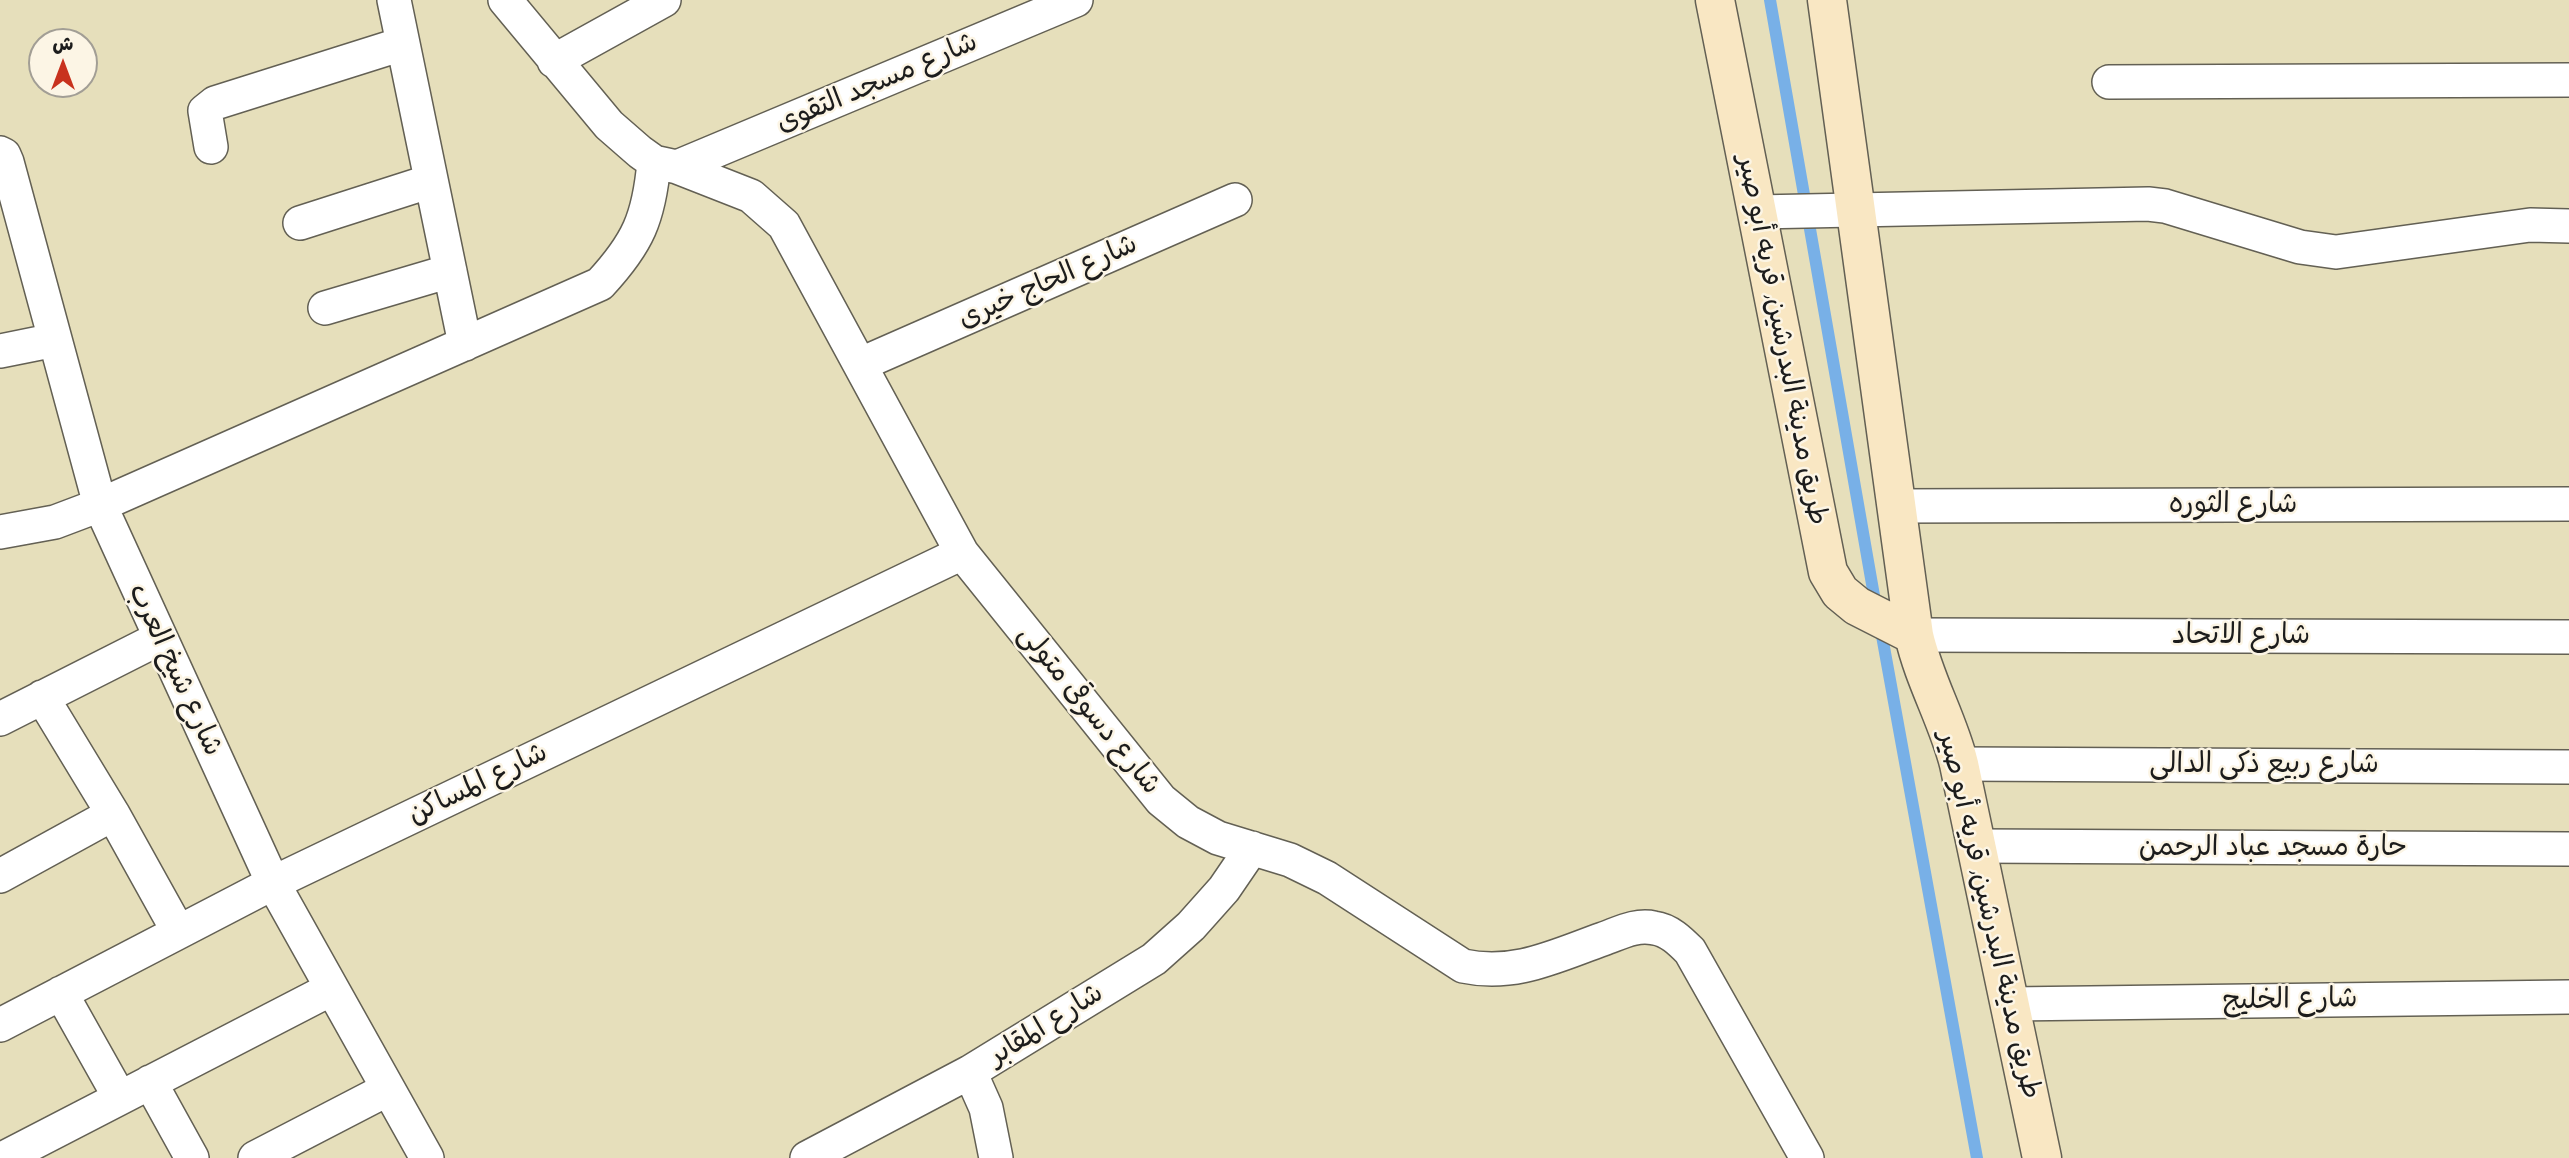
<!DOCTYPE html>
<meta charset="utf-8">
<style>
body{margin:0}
#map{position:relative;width:2569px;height:1158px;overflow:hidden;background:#e6dfbb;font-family:Caveat,"Playpen Sans Arabic",sans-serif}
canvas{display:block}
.north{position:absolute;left:28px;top:28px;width:70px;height:70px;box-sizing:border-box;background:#fcf5e5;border:2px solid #a29e95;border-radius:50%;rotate:0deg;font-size:19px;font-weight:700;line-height:28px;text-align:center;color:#1c1c1c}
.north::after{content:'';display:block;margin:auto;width:24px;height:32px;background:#c8321e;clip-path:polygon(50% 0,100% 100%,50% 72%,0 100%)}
</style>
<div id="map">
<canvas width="2569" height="1158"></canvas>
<div class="north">ش</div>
</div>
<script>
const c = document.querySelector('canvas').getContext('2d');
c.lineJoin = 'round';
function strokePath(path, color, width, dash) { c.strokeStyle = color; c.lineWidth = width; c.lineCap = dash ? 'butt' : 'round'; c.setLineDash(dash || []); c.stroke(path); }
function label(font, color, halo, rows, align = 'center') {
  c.font = font + ' Caveat,"Playpen Sans Arabic",sans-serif'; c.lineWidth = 5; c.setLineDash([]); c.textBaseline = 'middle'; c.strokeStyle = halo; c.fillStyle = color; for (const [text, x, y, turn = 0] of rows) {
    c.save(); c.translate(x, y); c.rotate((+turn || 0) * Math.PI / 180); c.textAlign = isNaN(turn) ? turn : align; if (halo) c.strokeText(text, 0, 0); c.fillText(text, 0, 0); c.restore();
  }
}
strokePath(new Path2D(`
 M1770,0l106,607
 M1880,625l97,533`), '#78b0e7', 12);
const street = new Path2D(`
 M394,0l71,344
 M505,0l104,125 31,27 14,10 23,5 74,29 33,29 178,328 199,247 27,22 30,16 72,22 37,18 136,88c52,11 92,-10 140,-27 17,-6 33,-15 51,-11 15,2 26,13 36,23l117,207
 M554,61l110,-61
 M2109,82l460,-2
 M211,147l-6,-36 10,-8 187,-59
 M0,153l4,2 3,7 93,343 173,378 154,275
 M677,167l399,-167
 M1757,212l391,-8 17,2 135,41 36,5 194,-27 39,1
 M300,223l131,-42
 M325,308l125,-37
 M0,351l55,-11
 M861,364l374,-164
 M1897,506l672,-2
 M0,532l55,-10 45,-17 500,-221c38,-41 49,-66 54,-122
 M1914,635l655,2
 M42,697l71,117 65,117
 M0,719l160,-81
 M1959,764l610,3
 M1977,846l592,3
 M0,876l113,-62
 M61,993l59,105
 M2010,1004l559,-7
 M0,1025l273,-142 689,-330
 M970,1072l16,36 10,50
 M150,1082l42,76
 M4,1158l327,-169
 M255,1158l133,-69
 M807,1158l163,-86 184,-113 37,-33 33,-37 28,-41`);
const secondary = new Path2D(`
 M1715,0l113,572 12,20 17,14 57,29
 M1827,0l87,635c10,45 34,85 45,129l83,394`);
strokePath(street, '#636054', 36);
strokePath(secondary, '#636054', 41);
strokePath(street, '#fff', 33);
strokePath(secondary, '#f9e7c3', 38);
label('28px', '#1c1c1c', '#fcf5e5', [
 ["شارع مسجد التقوى",877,83,-23],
 ["شارع الحاج خيرى",1048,282,-24],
 ["طريق مدينة البدرشين, قريه أبو صير",1782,340,79],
 ["شارع الثوره",2233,505],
 ["شارع الاتحاد",2241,636],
 ["شارع شيخ العرب",175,670,65],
 ["شارع دسوقى متولى",1089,710,51],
 ["شارع ربيع ذكى الدالى",2264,765],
 ["شارع المساكن",478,784,-26],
 ["حارة مسجد عباد الرحمن",2273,848],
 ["طريق مدينة البدرشين, قريه أبو صير",1989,915,77],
 ["شارع الخليج",2290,1000,-1],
 ["شارع المقابر",1046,1025,-32]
]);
</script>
